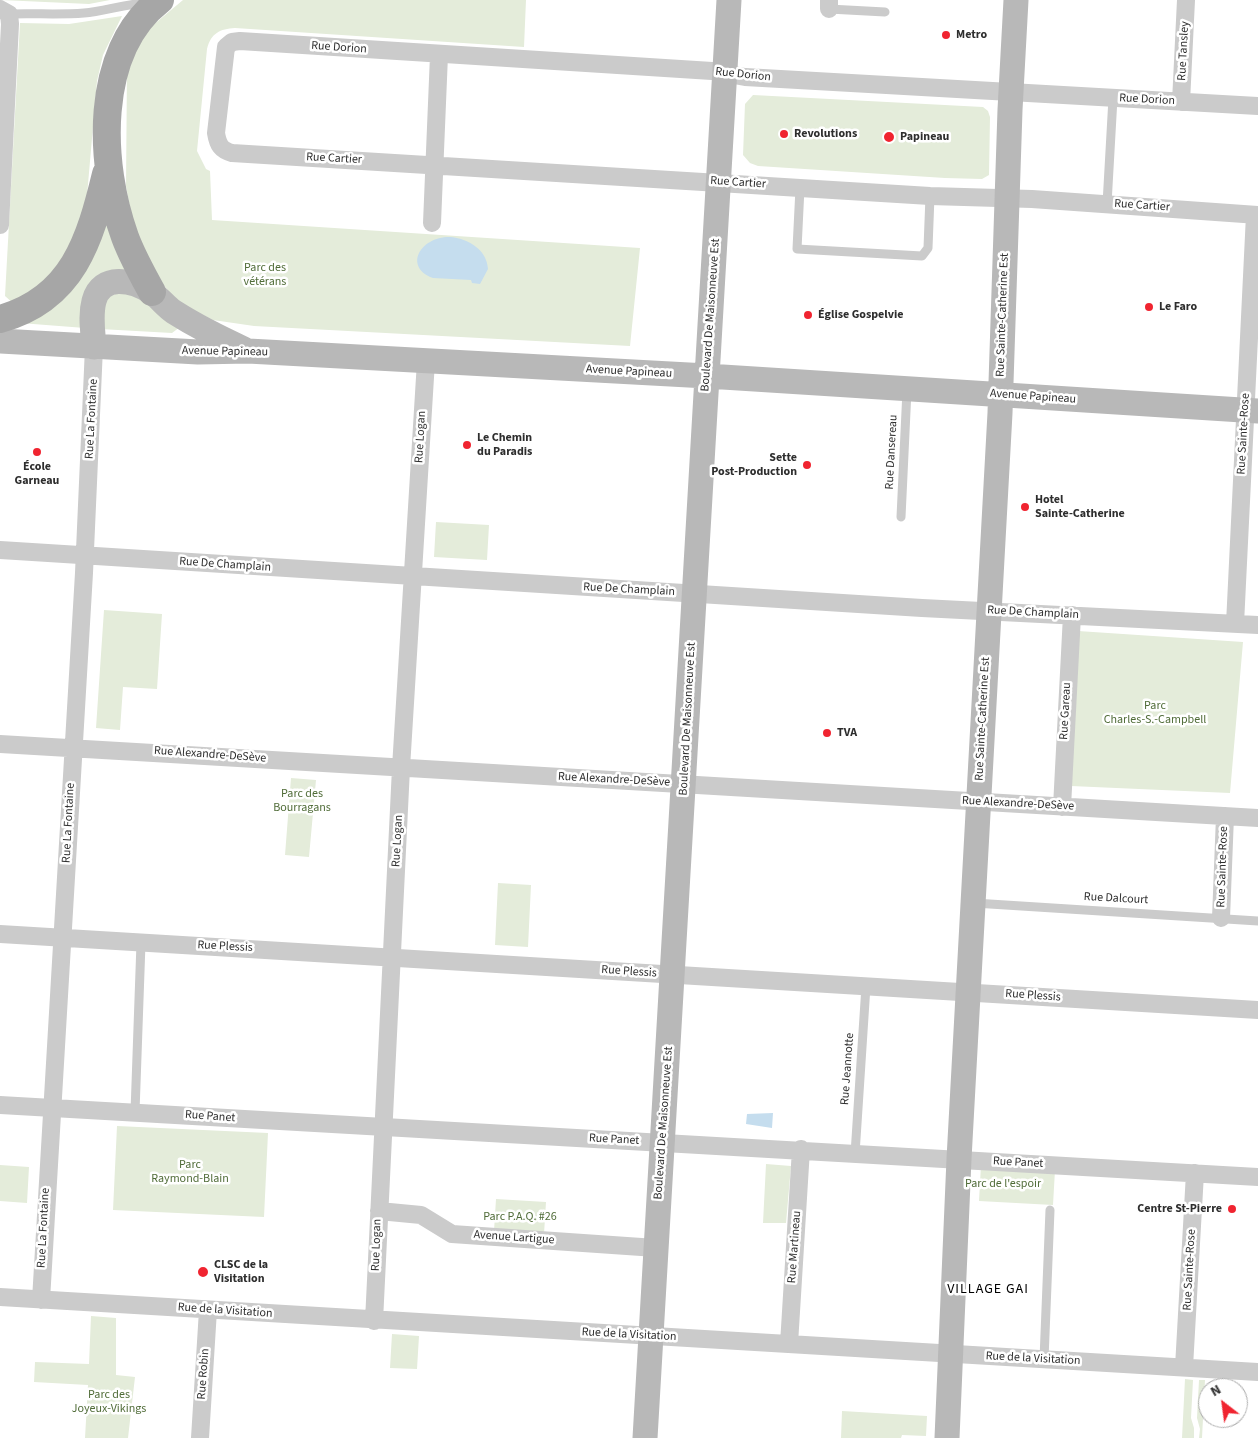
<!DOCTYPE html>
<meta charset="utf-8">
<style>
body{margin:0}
#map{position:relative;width:1258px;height:1438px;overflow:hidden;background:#fff;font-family:"Source Sans 3",sans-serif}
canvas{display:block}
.north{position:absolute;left:1198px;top:1378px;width:50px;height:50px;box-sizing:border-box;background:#fff;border:1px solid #ababab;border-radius:50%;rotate:330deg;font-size:14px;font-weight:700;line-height:20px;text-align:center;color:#2e2e2e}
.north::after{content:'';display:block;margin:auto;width:18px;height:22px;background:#f02430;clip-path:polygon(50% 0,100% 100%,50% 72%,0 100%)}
</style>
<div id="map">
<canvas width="1258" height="1438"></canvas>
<div class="north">N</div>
</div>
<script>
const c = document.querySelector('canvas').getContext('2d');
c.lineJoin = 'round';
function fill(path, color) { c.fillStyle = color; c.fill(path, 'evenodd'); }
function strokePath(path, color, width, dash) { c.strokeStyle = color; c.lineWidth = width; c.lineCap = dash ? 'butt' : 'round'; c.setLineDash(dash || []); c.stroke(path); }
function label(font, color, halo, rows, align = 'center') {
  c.font = font + ' "Source Sans 3",sans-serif'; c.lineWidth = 5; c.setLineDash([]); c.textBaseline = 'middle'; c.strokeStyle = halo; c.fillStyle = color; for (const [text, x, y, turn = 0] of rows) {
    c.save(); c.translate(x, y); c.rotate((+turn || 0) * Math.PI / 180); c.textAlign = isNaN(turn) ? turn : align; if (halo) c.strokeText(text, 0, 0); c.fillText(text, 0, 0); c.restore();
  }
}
fill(new Path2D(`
 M1,0h109l-21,4z
 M183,0h343l-2,47 -289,-19c-15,1 -24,5 -28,21l-10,102 9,18 4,2 2,49 428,28 -10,98 -376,-20 -41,-6 -33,-16 -29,-33 -16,-36 -9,-49 1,-119 19,-36z
 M122,16l-19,39 -6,26 -11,126 -24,59 -47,39 -10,-9 15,-273 49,1z
 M753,95l230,12 5,4 2,6 -1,58 -7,4 -37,-1 -187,-12 -8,-3 -7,-8 2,-51z
 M106,219l10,32 11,22 -42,55 -65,-5z
 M126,290l54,37 -8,6 -72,-4 5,-31z
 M436,522l53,3 -2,35 -53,-3z
 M104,610l58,4 -5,75 -34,-2 -3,43 -24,-2z
 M1078,631l165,11 -13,151 -159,-7z
 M291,778l25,2 -7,77 -24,-2z
 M498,883l33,2 -3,62 -33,-2z
 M117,1126l151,7 -4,84 -151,-7z
 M766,1164l25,2 -5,57h-23z
 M0,1165l29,2 -2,36 -27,-2z
 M981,1165l74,5 -2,35 -74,-4z
 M496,1199l50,3 -2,32 -50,-3z
 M91,1316l25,2v57l19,2 -7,61h-43l3,-53 -54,-3 1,-20 54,2z
 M392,1334l27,2 -2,33 -27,-1z
 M1185,1379l8,1 -2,38 3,10v10h-12z
 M1199,1380h6l-3,58h-3l1,-9 -3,-11z
 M842,1411l85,5 -1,20 -24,-1 -1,3h-60z`), '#e4ecda');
fill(new Path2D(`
 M451,237c18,2 36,13 37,32l-8,15 -8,-1 -1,-3 -38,-2c-30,-11 -13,-42 18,-41z
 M773,1113l-1,15 -26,-4 1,-10z`), '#c5ddee');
strokePath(new Path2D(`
 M829,9l56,3
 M9,14c24,-1 50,1 75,-1 22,-2 43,-10 66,-10
 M800,188l-3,61 125,7 6,-8 2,-52
 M1107,204l6,-106
 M901,517l6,-127
 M974,903l284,18
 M135,1112l6,-169
 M855,1154l11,-168
 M1044,1359l6,-149`), '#cbcbcb', 9);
strokePath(new Path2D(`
 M0,9l9,5 1,10 -10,201
 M829,9v-9
 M1181,102l5,-102
 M1258,106l-513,-29 -33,-6 -472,-30 -8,1 -6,5 -10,86c2,12 5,17 16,20l698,43 102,3 226,16
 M432,223l7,-168
 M0,550l922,58 336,17
 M1235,624l20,-409
 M0,744l1258,74
 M1062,807l10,-192
 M1221,918l4,-102
 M0,934l1258,76
 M0,1105l1258,72
 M379,1211l42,4 31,19 204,14
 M0,1297l1258,75
 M41,1300l43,-727 10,-226
 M374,1321l27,-553 25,-407
 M789,1344l12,-195
 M1184,1367l11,-194
 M200,1438l8,-128`), '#cbcbcb', 18);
strokePath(new Path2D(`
 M0,341l198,11 50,-1 459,25 551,35
 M94,347c-1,-15 -4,-31 0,-46 7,-28 39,-21 57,-9 8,5 14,14 23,20 22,14 46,26 70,37
 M645,1438l84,-1438
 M947,1438l12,-279 41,-746 10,-303 6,-110`), '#b8b8b8', 25);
strokePath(new Path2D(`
 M152,292c-10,-18 -20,-36 -27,-55 -26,-72 -32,-185 35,-237
 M0,319c73,-20 90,-79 106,-145`), '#a6a6a6', 28);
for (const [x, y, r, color] of [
 [946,35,5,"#f02430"],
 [784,134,5,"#f02430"],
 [889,137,6,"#f02430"],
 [1149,307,5,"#f02430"],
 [808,315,5,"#f02430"],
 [467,445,5,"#f02430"],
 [37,452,5,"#f02430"],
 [807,465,5,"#f02430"],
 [1025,507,5,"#f02430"],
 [827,733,5,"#f02430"],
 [1232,1209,5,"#f02430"],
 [203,1272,6,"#f02430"]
]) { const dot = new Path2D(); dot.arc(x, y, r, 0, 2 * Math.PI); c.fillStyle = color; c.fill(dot); strokePath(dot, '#fff', 2); }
label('bold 12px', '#2e2e2e', '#fff', [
 ["Metro",956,35],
 ["Revolutions",794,134],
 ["Papineau",900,137],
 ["Le Faro",1159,307],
 ["Église Gospelvie",818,315],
 ["Le Chemin",477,438],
 ["du Paradis",477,452],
 ["Sette",797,458,"right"],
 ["Post-Production",797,472,"right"],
 ["École",37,467,"center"],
 ["Garneau",37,481,"center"],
 ["Hotel",1035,500],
 ["Sainte-Catherine",1035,514],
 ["TVA",837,733],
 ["Centre St-Pierre",1222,1209,"right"],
 ["CLSC de la",214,1265],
 ["Visitation",214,1279]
], 'left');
label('12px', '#2e2e2e', '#fff', [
 ["Rue Dorion",339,48,4],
 ["Rue Tansley",1184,51,-87],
 ["Rue Dorion",743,75,6],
 ["Rue Dorion",1147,100,3],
 ["Rue Cartier",334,159,3],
 ["Rue Cartier",738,183,4],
 ["Rue Cartier",1142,206,4],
 ["Boulevard De Maisonneuve Est",711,315,-86],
 ["Rue Sainte-Catherine Est",1003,315,-88],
 ["Avenue Papineau",225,352,1],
 ["Avenue Papineau",629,372,3],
 ["Avenue Papineau",1033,397,4],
 ["Rue La Fontaine",92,419,-87],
 ["Rue Sainte-Rose",1244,434,-87],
 ["Rue Logan",421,437,-87],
 ["Rue Dansereau",892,452,-87],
 ["Rue De Champlain",225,565,4],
 ["Rue De Champlain",629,590,3],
 ["Rue De Champlain",1033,613,3],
 ["Rue Gareau",1066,711,-87],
 ["Boulevard De Maisonneuve Est",688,719,-87],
 ["Rue Sainte-Catherine Est",983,719,-87],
 ["Rue Alexandre-DeSève",210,755,4],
 ["Rue Alexandre-DeSève",614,780,3],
 ["Rue Alexandre-DeSève",1018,804,3],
 ["Rue La Fontaine",69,823,-87],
 ["Rue Logan",398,841,-87],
 ["Rue Sainte-Rose",1223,867,-88],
 ["Rue Dalcourt",1116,899,3],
 ["Rue Plessis",225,947,3],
 ["Rue Plessis",629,972,4],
 ["Rue Plessis",1033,996,4],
 ["Rue Jeannotte",848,1069,-86],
 ["Rue Panet",210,1117,4],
 ["Boulevard De Maisonneuve Est",664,1123,-86],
 ["Rue Panet",614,1140,3],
 ["Rue Panet",1018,1163,3],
 ["Rue La Fontaine",44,1228,-87],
 ["Avenue Lartigue",514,1238,4],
 ["Rue Logan",377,1245,-88],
 ["Rue Martineau",795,1247,-86],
 ["Rue Sainte-Rose",1190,1270,-87],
 ["Rue de la Visitation",225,1311,4],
 ["Rue de la Visitation",629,1335,3],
 ["Rue de la Visitation",1033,1359,3],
 ["Rue Robin",204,1374,-86]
]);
label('12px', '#506c38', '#fff', [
 ["Parc des",265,268],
 ["vétérans",265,282],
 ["Parc",1155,706],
 ["Charles-S.-Campbell",1155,720],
 ["Parc des",302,794],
 ["Bourragans",302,808],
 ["Parc",190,1165],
 ["Raymond-Blain",190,1179],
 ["Parc de l'espoir",1003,1184],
 ["Parc P.A.Q. #26",520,1217],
 ["Parc des",109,1395],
 ["Joyeux-Vikings",109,1409]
]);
c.letterSpacing = '1px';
label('14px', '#000', '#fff', [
 ["VILLAGE GAI",988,1290]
]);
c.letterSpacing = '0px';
</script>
